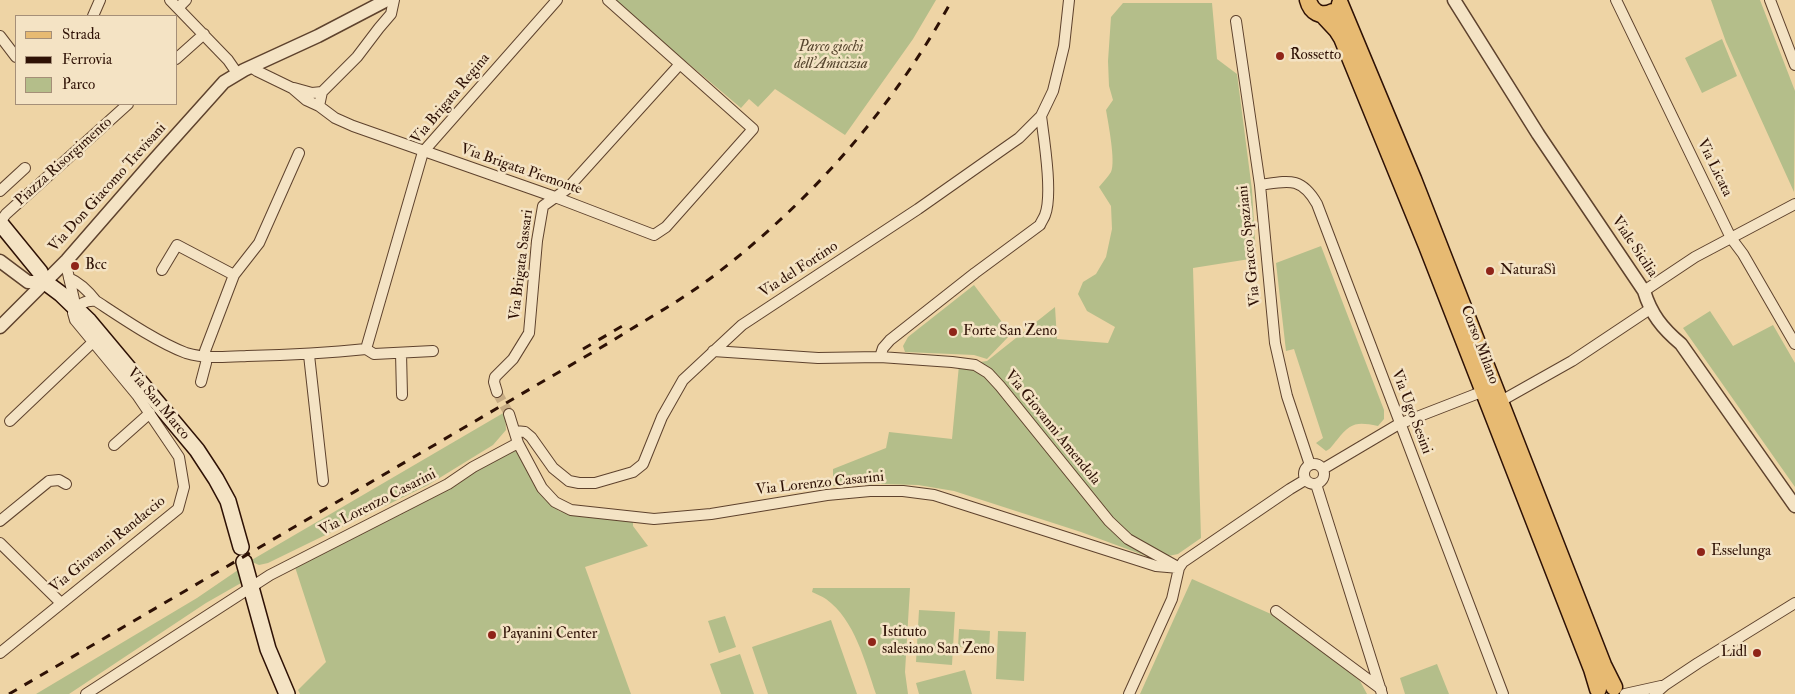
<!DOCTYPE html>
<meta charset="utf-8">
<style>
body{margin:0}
#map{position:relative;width:1795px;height:694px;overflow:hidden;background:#eed4a5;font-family:"IM FELL Double Pica",serif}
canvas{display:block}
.legend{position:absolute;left:15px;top:15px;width:162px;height:90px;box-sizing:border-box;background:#f4e3c4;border:1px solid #a58f78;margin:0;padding:6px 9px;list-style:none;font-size:15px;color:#2e1105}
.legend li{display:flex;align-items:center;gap:10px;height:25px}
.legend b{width:25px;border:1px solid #a58f78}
</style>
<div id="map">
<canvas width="1795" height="694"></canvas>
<ul class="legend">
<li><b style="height:6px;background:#e7ba72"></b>Strada</li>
<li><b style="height:6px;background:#2e1105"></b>Ferrovia</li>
<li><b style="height:14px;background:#b4be8a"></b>Parco</li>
</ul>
</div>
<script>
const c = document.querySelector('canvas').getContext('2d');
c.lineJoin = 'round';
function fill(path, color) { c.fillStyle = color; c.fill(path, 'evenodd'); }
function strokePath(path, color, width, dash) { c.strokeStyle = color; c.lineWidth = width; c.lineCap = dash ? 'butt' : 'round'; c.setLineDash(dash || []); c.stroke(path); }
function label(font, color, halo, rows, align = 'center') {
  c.font = font + ' "IM FELL Double Pica",serif'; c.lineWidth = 5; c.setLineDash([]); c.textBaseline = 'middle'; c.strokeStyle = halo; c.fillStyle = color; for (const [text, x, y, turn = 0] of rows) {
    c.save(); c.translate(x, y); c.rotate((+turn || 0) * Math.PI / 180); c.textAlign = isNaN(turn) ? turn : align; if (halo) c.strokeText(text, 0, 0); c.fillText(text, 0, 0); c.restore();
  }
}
fill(new Path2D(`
 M613,0h323l-23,39 -68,96 -70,-46 -17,18 -9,-8 -8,9z
 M1711,0h49l35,91 -1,101 -68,-150z
 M1123,3h89l5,56 20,15 15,116 4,68 -63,10 8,270 -23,16 -24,5 -73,-27 -127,-41 -36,-6 -38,-1 -47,2v-17l53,-21 3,-16 63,7 7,-74 28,-4 68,-54 2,32 51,4 7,-16 -28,-16 -9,-17 5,-12 13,-8 10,-17 6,-28 -1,-23 -12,-19c4,-5 9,-10 12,-15 5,-10 -3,-50 -5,-62l7,-10 -4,-14 -1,-25 3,-44z
 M1722,39l15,37 -35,17 -17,-35z
 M1321,246l63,164v9l-6,7c-21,-4 -27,-4 -41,14 -4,4 -6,9 -11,11l-10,-8 7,-5 -29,-89 -8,2 -10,-88z
 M974,285l37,49 -24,25 -13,-4 -69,-3 -2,-6 5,-9z
 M1710,311l23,35 40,-21 22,38v124l-112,-159z
 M505,412l1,18 -13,15 -65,40 -160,78 -9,2 -9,-4z
 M516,448l19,36 24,27 22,5 52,5v5l15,20 -63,21 46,127h-331l-2,-4 28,-28 -31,-95 153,-80z
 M238,570l3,13 -35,20 -137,91h-33l161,-96z
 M1192,579l79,35 47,33 42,34 7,13h-227z
 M813,588h97l-5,84 3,22h-32c-11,-32 -21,-74 -50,-95 -4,-3 -10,-5 -14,-7z
 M919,610l36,2 -3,53 -36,-3z
 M725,616l11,31 -17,6 -11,-32z
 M831,620l26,74h-89l-16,-47z
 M959,629l31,2 -1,18 -31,-2z
 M998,631l28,1 -2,49 -28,-2z
 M740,654l14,40h-33l-11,-30z
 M1437,664l12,30h-44l-5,-16z
 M965,670l7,24h-53l-3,-11z`), '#b4be8a');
strokePath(new Path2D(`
 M497,392l12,22`), '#c8ad85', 10, [10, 5]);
const minor = new Path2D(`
 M170,0l58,60 9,13
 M1616,0l115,238 12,16 52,90
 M1770,0l25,65
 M178,8l8,-8
 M93,16l7,-16
 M1236,21l24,164 15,158 12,53 23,69
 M0,36l16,21
 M176,59l28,-25
 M251,67l6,4 35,17 14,12 13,6 16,12 18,8 202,71 99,38 12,-8 87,-98 -145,-129
 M294,88l18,5 10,-1
 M319,106l3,-14 35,-35 22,-29 12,-14 3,-14
 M1260,185c28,-4 41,-9 57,19l186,490
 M0,191l25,-23
 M0,222l6,-8 122,-110
 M67,260v9l9,39
 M162,270l15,-25 57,30
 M69,278c12,5 20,14 27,23
 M1644,291l51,-34 100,-53
 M366,349l8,5 59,-3
 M713,351l105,7 62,-1 72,5 23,3 13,8 12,13 109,135 19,18 48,27
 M401,353l1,42
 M309,355l14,126
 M880,357l3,-9 7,-8 85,-67 65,-48c1,-3 4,-7 5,-10 8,-20 -1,-76 -4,-99
 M201,382l5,-19 -1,-12 29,-76 25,-32 40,-90
 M497,392l-3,-10 1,-5 18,-18 16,-26 8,-92 6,-35 24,-17 113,-125
 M1501,401l71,-40 78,-52
 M509,414l9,29 24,45 13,14 16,8 83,9 57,-5 116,-19 43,-4h33l31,4 222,71 23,2
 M10,421l83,-79
 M515,431l10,1 6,5 22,31 16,13 10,2h16l38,-11 10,-8 19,-47 21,-37 59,-55 176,-116 101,-71 22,-22 12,-25 11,-45 5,-46
 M114,445l36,-32
 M1304 474a10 10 0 1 1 20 0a10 10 0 1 1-20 0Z
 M1323,469l76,-45 85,-33
 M1316,484l66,210
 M0,521l49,-40 10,-1 7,4
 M0,543l61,60
 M1276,611l105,78
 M0,653l178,-144 6,-22 -5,-30 -42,-62 -62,-75 -2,-7c6,-9 12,-13 23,-12 26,17 61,41 90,52 20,6 41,4 61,3 40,-1 80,-3 119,-7l57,-197 134,-152
 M86,694l184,-119 178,-91 25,-17 45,-24
 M1129,694l43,-95 7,-31 4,-6 107,-73 15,-9
 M1625,694l36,-8
 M1655,694l10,-9 33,-22 97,-60`);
const tertiary = new Path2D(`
 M1454,0l84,134 106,157c7,23 18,37 37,53l114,162
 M0,261l28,21h17
 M0,327l67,-67 88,-101 69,-77 20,-12 74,-34 69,-36`);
const secondary = new Path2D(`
 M0,223l40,49 5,10 16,12 28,27 108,129 19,29 12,22 13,46
 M244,562l24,87 19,45`);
const primary = new Path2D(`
 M1308,0c3,12 13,18 25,12
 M1340,4l73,175 190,486 11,22
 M1323,15l14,15 5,8 85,208 165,423 6,20`);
strokePath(minor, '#5e422d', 12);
strokePath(tertiary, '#5e422d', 15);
strokePath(secondary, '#2e1105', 18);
strokePath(primary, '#2e1105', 19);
strokePath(minor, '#f4e3c4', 10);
strokePath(tertiary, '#f4e3c4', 12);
strokePath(secondary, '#f4e3c4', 15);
strokePath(primary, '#e7ba72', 16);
strokePath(new Path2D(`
 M583,349l41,-24
 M9,694l603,-353c36,-23 74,-43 108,-70 94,-73 175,-166 232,-271`), '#2e1105', 3, [9, 9]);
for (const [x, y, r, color] of [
 [1280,56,5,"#8f2418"],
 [75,266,5,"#8f2418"],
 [1490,271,5,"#8f2418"],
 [953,332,5,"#8f2418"],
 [1701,552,5,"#8f2418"],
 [492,635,5,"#8f2418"],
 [872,642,5,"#8f2418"],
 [1757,653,5,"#8f2418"]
]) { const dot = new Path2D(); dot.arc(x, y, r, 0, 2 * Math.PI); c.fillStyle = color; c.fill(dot); strokePath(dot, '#f4e3c4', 2); }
label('italic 15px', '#56452d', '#f4e3c4', [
 ["Parco giochi",831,48],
 ["dell'Amicizia",831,65]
]);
label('15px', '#2e1105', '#f4e3c4', [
 ["Rossetto",1290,56],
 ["Bcc",85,266],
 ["NaturaSì",1500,271],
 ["Forte San Zeno",963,332],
 ["Esselunga",1711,552],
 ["Istituto",882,633],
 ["salesiano San Zeno",882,650],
 ["Payanini Center",502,635],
 ["Lidl",1747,653,"right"]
], 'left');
label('15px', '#2e1105', '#f4e3c4', [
 ["Via Brigata Regina",451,99,-50],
 ["Piazza Risorgimento",64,162,-42],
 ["Via Licata",1714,168,64],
 ["Via Brigata Piemonte",521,170,19],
 ["Via Don Giacomo Trevisani",108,188,-48],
 ["Via Gracco Spaziani",1250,246,-96],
 ["Viale Sicilia",1634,247,56],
 ["Via Brigata Sassari",522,265,-83],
 ["Via del Fortino",799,270,-33],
 ["Corso Milano",1479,345,69],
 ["Via San Marco",158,404,50],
 ["Via Ugo Sesini",1411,412,69],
 ["Via Giovanni Amendola",1052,428,51],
 ["Via Lorenzo Casarini",820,484,-6],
 ["Via Lorenzo Casarini",378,503,-27],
 ["Via Giovanni Randaccio",108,545,-39]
]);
</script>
